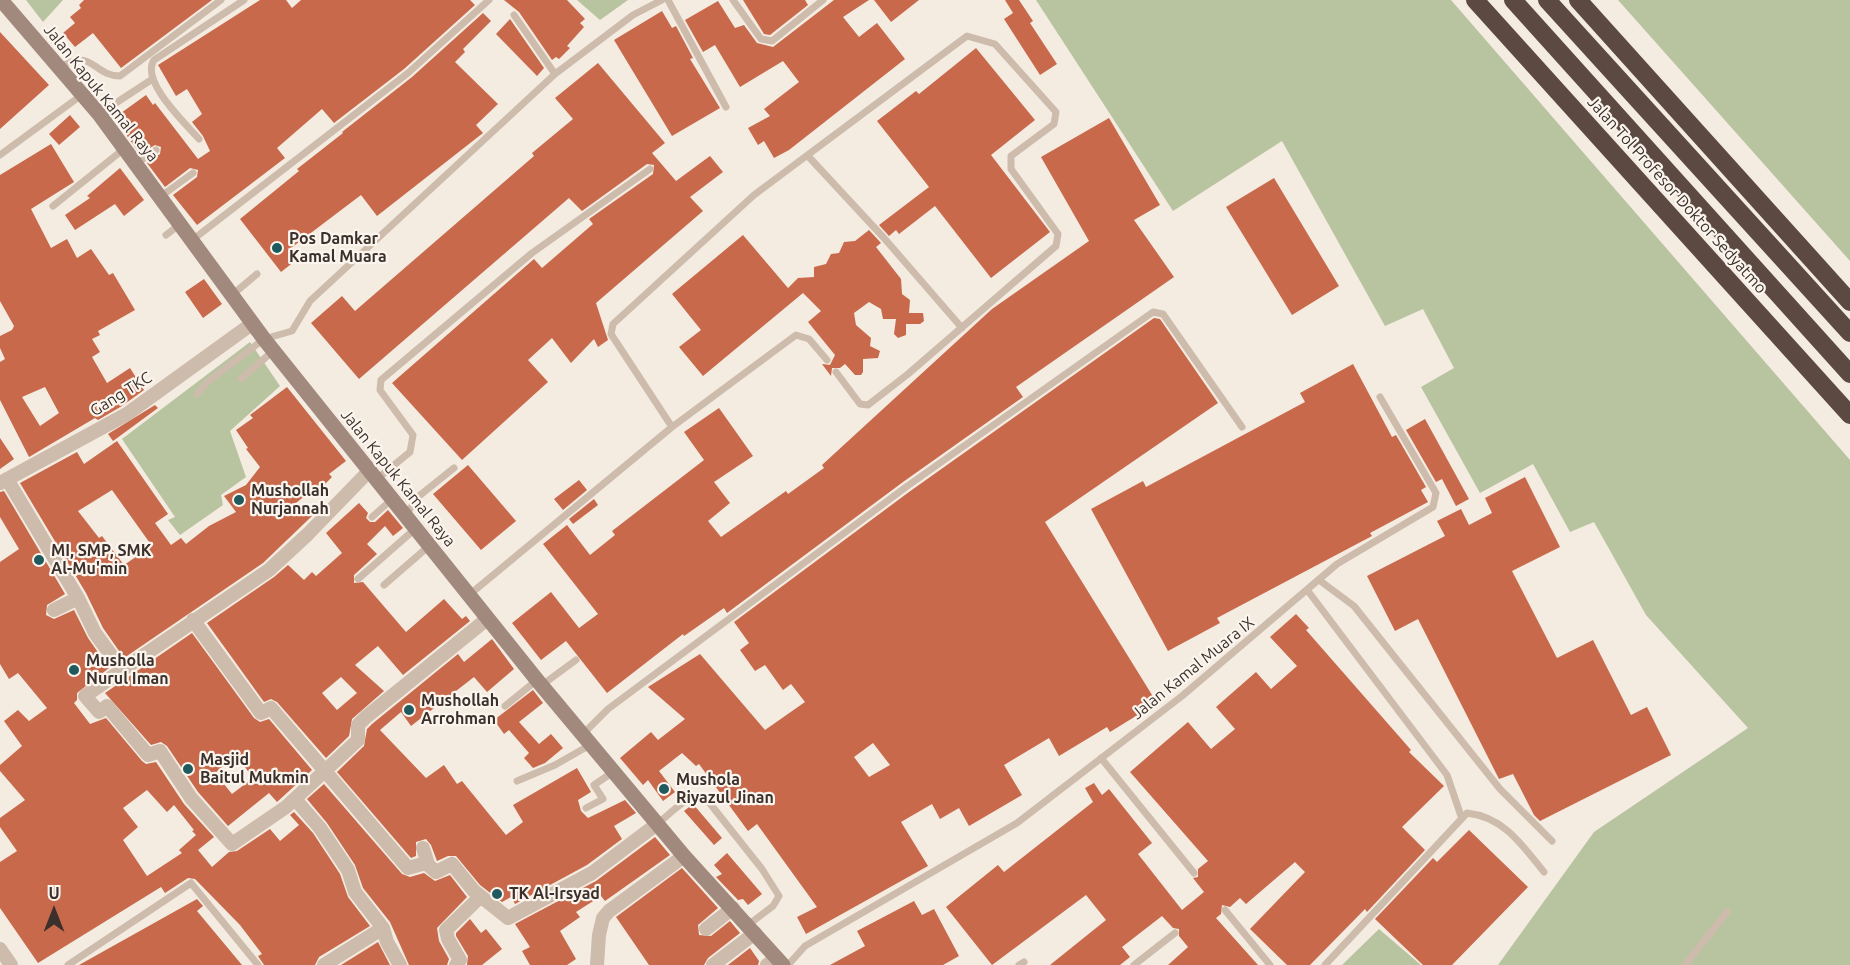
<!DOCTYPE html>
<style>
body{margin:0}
#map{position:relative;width:1850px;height:965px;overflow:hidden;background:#f4ebe1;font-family:Ubuntu,sans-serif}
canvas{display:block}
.north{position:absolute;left:24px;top:881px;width:60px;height:60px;-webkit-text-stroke:4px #fbf5ee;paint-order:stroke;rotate:0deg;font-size:16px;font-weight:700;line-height:24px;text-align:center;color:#3b302b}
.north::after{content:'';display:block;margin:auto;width:21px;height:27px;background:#3b302b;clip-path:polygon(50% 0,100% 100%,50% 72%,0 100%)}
</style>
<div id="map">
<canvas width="1850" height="965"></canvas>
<div class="north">U</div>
</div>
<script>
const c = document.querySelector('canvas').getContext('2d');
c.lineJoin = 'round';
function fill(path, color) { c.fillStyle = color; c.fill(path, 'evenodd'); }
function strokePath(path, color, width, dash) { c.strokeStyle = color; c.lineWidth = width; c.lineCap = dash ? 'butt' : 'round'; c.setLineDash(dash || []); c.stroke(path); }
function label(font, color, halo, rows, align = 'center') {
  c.font = font + ' Ubuntu,sans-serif'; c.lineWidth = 4.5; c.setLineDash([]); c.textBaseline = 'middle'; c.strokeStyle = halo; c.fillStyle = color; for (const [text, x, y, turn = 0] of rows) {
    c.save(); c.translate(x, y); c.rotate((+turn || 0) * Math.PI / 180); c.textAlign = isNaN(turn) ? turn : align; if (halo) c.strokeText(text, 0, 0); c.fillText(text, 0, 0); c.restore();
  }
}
fill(new Path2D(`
 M26,0h37l-20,22z
 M577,0h51l-28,20z
 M1036,0h415l399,460v505h-352l96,-133 154,-104 -102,-113 -52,-93 -24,10 -37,-68 -53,29 -59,-106 33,-19 -31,-59 -38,17 -103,-185 -109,70z
 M1618,0h232v261z
 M250,342l30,44 -50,45 16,46 -25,18 2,10 -43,30 -12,-15 7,-3 -53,-78z
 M1379,929l42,36h-79z`), '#b8c4a0');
fill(new Path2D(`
 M84,0h128l-91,68 -28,-35 -18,14 -12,-14 12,-10 -5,-6 11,-9 -2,-3z
 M260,0h26l6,8 9,-8h169l5,5 -71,64 -70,54 -12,-14 -45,39 8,10 -88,67 -24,-30 24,-18 1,-7 -8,-2 -25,19 -18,-24 13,-9 1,-7 -6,-2 -15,9 -20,-28 7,-5 -6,-8 25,-18 7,10 2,-2 43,56 12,-8 -7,-15 -11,-14 10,-8 -15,-25 -11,7 -18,-31z
 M504,0h63l18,19 -5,4 4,4 -17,19 3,2 -11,11 -3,-2 -4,3 -33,-48z
 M743,0h62l3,5 -38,30 -6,-1z
 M834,0h35l-26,17 16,20 18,-14 28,36 -116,91 -15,8 -10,-17 -6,4 -10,-17 22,-12 -6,-7 35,-27 -16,-21 -43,26 -25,-42 -12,7 -18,-32 33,-19 17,27 9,-3 13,18 16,4z
 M874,0h45l-28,22z
 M1005,0h14l14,21 -3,2 27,41 -17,11 -36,-56 9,-6z
 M662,11l10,17 4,-2 17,32 -3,1 30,49 -48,28 -58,-96z
 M483,13l8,8 -28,28 2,3 -10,10 43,42 -22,21 7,8 -106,83 -16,-21 -70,53 8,10 -18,14 -41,-53 59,-48 -2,-2 46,-36 -1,-1 70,-55z
 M510,19l34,49 -7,8 -41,-42z
 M0,32l49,53 -49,44z
 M976,48l59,72 -44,35 59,77 -59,46 -56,-72 -36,28 -3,-4 -7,6 -10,-11 50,-38 -52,-66 39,-30 3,3z
 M598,63l67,80 -13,10 24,28 34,-25 13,16 -33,25 13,14 -107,92 12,37 -10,7 -4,-8 -23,24 -19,-25 -24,22 20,22 -86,78 -70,-77 142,-124 8,9 51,-44 -4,-5 64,-45 1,-9 -7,-1 -65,47 -13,-13 -210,181 -48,-56 31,-27 13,15 179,-155 -2,-3 41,-34 -18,-21z
 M70,115l10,12 -21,18 -10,-11z
 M1109,118l51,87 -26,15 40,57 -158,110 7,10 -120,85 -176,131 -3,-5 -40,28 -1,-2 -76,59 -41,-52 -25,19 -29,-37 39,-31 28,36 19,-14 -55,-70 24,-19 23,30 25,-20 -3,-4 92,-71 -20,-28 35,-24 34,48 -39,26 16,21 -22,18 13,16 65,-46 2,3 36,-26 -2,-3 170,-156 97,-68 -48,-84z
 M51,144l23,38 -43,27 20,39 16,-9 10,19 14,-9 18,26 4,-2 22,37 -37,21 2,4 -8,4 8,13 -8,5 15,26 23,-15 14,22 -22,16 -24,14 -3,-2 -66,39 -29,-57v-38l5,-3 -5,-11v-12l12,-6 2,-4 -14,-25v-126zM45,387l14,26 -19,13 -18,-29z
 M120,168l24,32 -20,16 -9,-12 -40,26 -10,-15 25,-17 -3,-2z
 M1274,178l65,108 -47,29 -66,-108z
 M869,230l12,13 -5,4 25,32 1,15 8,6 -1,13h14l1,8 -4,3h-14v11l-8,3 -4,-4 2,-15h-13l-2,-10 -12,-7 -15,11 2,12 15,13 -1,8 10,5 -2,7 -15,1v13l-2,3h-6l-10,-11 -5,4h-8l-1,8 -9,-12 8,1 5,-10 -27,-33 13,-11 -18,-18 -100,83 -24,-29 22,-17 -29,-36 71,-59 45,53 10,-10 16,-1v-10l12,-3 5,-10 8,-1 5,-11 11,-1z
 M204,279l18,25 -19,14 -18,-26z
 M1154,318l6,1 58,84 -173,119 112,181 -47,29 -3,-5 -48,29 -10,-18 -45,27 18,30 -53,31 -10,-18 -19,11 -8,-15 -31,18 27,44 -122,68 -9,-17 20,-10 -60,-83 -9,7 -49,-67 -3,2 -14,-13 -23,18 16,21 -12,9 -15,-21 -5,5 -23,-27 31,-26 7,8 27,-21 -37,-32 52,-33 65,76 40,-28 -14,-18 -8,6 -18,-25 -10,6 -15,-21 9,-7 -15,-21 175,-130zM873,743l17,22 -21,12 -15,-20z
 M1353,364l39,73 4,-2 30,52 -5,3 7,12 -58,31 2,3 -155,82 3,5 -52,28 -77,-142 52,-28 3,6 159,-85 -5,-9z
 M287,387l59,74 -17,13 3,3 -12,12 -3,-3 -21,17 16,13 -49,47 -139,95 -21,-30 -17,-35 -66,-110 57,-31 7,12 33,-23 51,73 -13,9 16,22 10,-7 5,6 23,-18 27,-14 -12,-16 22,-11 14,-18 -14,-18 2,-1 -12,-18 17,-12 -3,-3zM112,490l40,56 -28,19 -22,-29 -3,2 -21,-27z
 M155,405l3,3 -45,33 -5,-7z
 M1425,419l44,80 -13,7 -14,-27 -6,3 -30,-52z
 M0,438l14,21 -14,10z
 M468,465l48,56 -35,29 -48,-56z
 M1525,477l35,70 -48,24 45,87 36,-18 38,75 16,-8 24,48 -131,66 -6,-6 -21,-41 -14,5 -81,-160 -23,12 -28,-55 78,-40 -8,-15 24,-12 8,16 23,-12 -7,-15z
 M579,480l8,10 -24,20 -9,-11z
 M4,491l61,103 -18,11 -1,10 8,4 20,-9 14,28 21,30 -32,25v7l-3,3 16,21 16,-6 36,43 4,3 10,-2 28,42 30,33 -16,13 14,17 17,-15 8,-1 33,-22 10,12 19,-16 -9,-10 4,-3 19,21 27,41 8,23 22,29 -51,31 -4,8h-51l-6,-9 4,-2 -22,-29 -45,-46 -7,-1 -23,15 -4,-6 -123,76 -38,-55v-46l17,-11 -17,-24v-9l25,-18 -25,-29v-6l22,-19 -18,-25 14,-11 11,11 18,-13 -29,-35 -9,6 -9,-15v-102l19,-13 -19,-32v-25zM147,790l20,22 7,-7 20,25 -2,1 4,4 -17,15 3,3 -35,23 -24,-36 15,-13 -15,-19z
 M594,499l4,6 -25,19 -4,-5z
 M359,503l9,10 -2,5 4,4h5l13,-12 15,18 -10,8 -8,-10 -18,18 10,10 -23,21v8l9,-1 43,50 38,-33 18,20 4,-3 4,5 -67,54 -25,-29 -23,19 29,26 -32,28 -3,17 -23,22 -49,-56 -6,-3 -7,3 -57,-79 67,-46 14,-12 16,15 8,-8 4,4 26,-23 -16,-20zM341,677l16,16 -20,17 -15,-17z
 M1296,614l13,14 -3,2 105,120 -2,2 35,34 -42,41 23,23 -58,62 -2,-3 -55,56h-23l-37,-36 55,-57 -10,-10 -49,42 -6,-6 -10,9 -8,-2 -1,9 -5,4 42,47h-90l20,-18 -9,-11v-7l-6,-1 -11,-12 -40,31 8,10 -10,8h-70l56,-45 -20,-25 -94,70 -46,-58 52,-42 6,7 89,-70 -8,-14 9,-5 8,12 7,-6 43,54 -14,11 44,56 22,-18 -11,-14 5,-1v-8l10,-8 -78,-89 58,-50 23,27 24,-20 -19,-22 40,-35 15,17 26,-23 -27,-29z
 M192,633l62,85 6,4 9,-3 43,51 -35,32 -8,-9 -41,33 -30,-34 -31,-46 -6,-4 -10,3 -46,-52zM236,755l17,23 -21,16 -17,-21z
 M492,639l22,30 -27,23 -13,-15 -63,49 -10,-14 -21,18 46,48 18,-13 13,19 5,-3 44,54 17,-13 -10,-17 64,-37 14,24 -13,8 3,11 7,7 37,-18 11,13 -22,13 8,13 -35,26 -72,39 -4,-7 -9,5 -22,-17 -24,-29h-8l-11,5 -6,-16 -5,-6 -10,3v14l-5,2 -74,-86 27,-26 3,-17 5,-5 86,-70 6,8z
 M533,690l10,13 -24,19 20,22 12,-10 12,14 -18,15 -12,5 -9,-10 5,-5 -20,-23 -5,4 -10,-14z
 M324,784l78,90 8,3 14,-4 11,8 15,-6 17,22 -30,31 2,13 10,18 -2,6h-38l-19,-43 -27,-34 -8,-23 -28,-42 -20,-24z
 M693,804l29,34 -8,7 -30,-34z
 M1469,830l59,57 -76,78h-29l-48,-46 58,-61 4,4z
 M655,837l15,18 -65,46 -4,-5 -25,16 4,5 -20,14 16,28 -9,6h-37l-8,-14 8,-4 -15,-23 81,-43z
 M727,853l35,41 -14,11 -5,-6 -5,1 -22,-23 6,-3 -8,-9z
 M682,868l36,40 -20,17 1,10 12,1 19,-15 10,12 -32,25 -4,7h-55l-33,-48z
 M197,899l6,7 -6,5 45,54h-163z
 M914,901l8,14 12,-6 25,47 -16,9h-113l35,-19 -8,-15z
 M470,919l11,14 5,-4 16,20 -20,16h-15l1,-9 -12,-20v-3z
 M378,942l12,23h-49z
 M750,948l9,13 -1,4h-30z`), '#c8694b');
strokePath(new Path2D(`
 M668,0l58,107
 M733,0l28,39 11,2 51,-41
 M514,15l41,59
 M61,67c31,-20 32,9 59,9l101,-76
 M99,114l52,-34
 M199,139c-14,-16 -59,-58 -45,-79l90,-60
 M0,155l83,-61
 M808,156l76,82 78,90
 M136,164l20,-14
 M160,197l33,-24
 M53,206l72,-58
 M166,235l13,-10
 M191,241l217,-168 81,-73
 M232,295l25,-21
 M241,379l32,-28
 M197,394l9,-11 58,-44 28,-8 18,-30 245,-227 78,-59 29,-15
 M672,427l-61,-93 2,-10 141,-129 213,-159 28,8 61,68 -2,12 -43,32v13l47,65 -2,12 -148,128 -40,31 -8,-1 -24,-32
 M377,479l33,-27 3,-17 -33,-45 1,-10 151,-127 118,-84
 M405,516l14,-20 35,-28
 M372,517l19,-17
 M358,579l57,-50
 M1319,580l35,26 146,183 52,52
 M384,585l45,-39
 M1308,591l139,184 14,41
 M469,595l203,-168 124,-92 13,4 18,21
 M542,685l34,-25
 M505,706l32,-26
 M583,734l25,-25 298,-222 247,-175 10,2 79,113
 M1101,758l93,115
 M517,781l38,-16 35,-20
 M586,808l17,-9 -9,-14 19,-13
 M657,824c12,-9 31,-31 47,-28l58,73 17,27 -6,10 -25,19
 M1225,910l45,55
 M68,965l123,-82 67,82
 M788,965l17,-19 212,-123 165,-127 155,-132 96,-57 3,-14 -56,-96
 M1019,965l5,-3
 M1134,965l41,-32
 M1325,965l142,-152c37,4 55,32 77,59
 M1685,965l42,-53`), '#cdbbac', 7);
strokePath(new Path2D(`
 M7,479l71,119 17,35 27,37 147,-100 39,-36 60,-62
 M0,483l127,-69 126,-91
 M54,610l24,-12
 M193,620l68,93 10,-5 137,160 18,-5 10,9 16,-8 22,27 34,27 84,-45 65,-49
 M122,670l-37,26 14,16 8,-6 41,49 12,-4 31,47 41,46 54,-37 72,-67v-15l8,-8 121,-98
 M295,799l25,29 28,42 7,22 28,36 -59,37
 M423,848l5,16
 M383,928l4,14 13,23
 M706,929l27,-21
 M0,949l11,16
 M456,965l4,-5 -12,-21 -2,-9 34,-33
 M597,965l2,-30 4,-17 6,-7 75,-55
 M713,965l42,-32
 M767,965l9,-7`), '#cdbbac', 14);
strokePath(new Path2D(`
 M1,0l98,114 165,225 273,341 147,176 99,109`), '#a18a7d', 15);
strokePath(new Path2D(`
 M1475,0l375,415
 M1513,0l337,374
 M1547,0l303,333
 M1578,0l272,302`), '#5c4a42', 18);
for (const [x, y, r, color] of [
 [277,248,6,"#1f5a5e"],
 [239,500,6,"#1f5a5e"],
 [39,560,6,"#1f5a5e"],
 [74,670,6,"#1f5a5e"],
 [409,710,6,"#1f5a5e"],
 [188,769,6,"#1f5a5e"],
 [664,789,6,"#1f5a5e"],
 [497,894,6,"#1f5a5e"]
]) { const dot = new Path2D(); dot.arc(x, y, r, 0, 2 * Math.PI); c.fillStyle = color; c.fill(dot); strokePath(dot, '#fbf5ee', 2); }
label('16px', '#3b302b', '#fbf5ee', [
 ["Jalan Kapuk Kamal Raya",101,93,51],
 ["Jalan Tol Profesor Doktor Sedyatmo",1677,195,48],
 ["Gang TKC",121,394,-32],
 ["Jalan Kapuk Kamal Raya",398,478,51],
 ["Jalan Kamal Muara IX",1193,668,-39]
]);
label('bold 16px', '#3b302b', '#fbf5ee', [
 ["Pos Damkar",289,239],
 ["Kamal Muara",289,257],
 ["Mushollah",251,491],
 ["Nurjannah",251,509],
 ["MI, SMP, SMK",51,551],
 ["Al-Mu'min",51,569],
 ["Musholla",86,661],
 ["Nurul Iman",86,679],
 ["Mushollah",421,701],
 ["Arrohman",421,719],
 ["Masjid",200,760],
 ["Baitul Mukmin",200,778],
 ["Mushola",676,780],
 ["Riyazul Jinan",676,798],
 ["TK Al-Irsyad",509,894]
], 'left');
</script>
